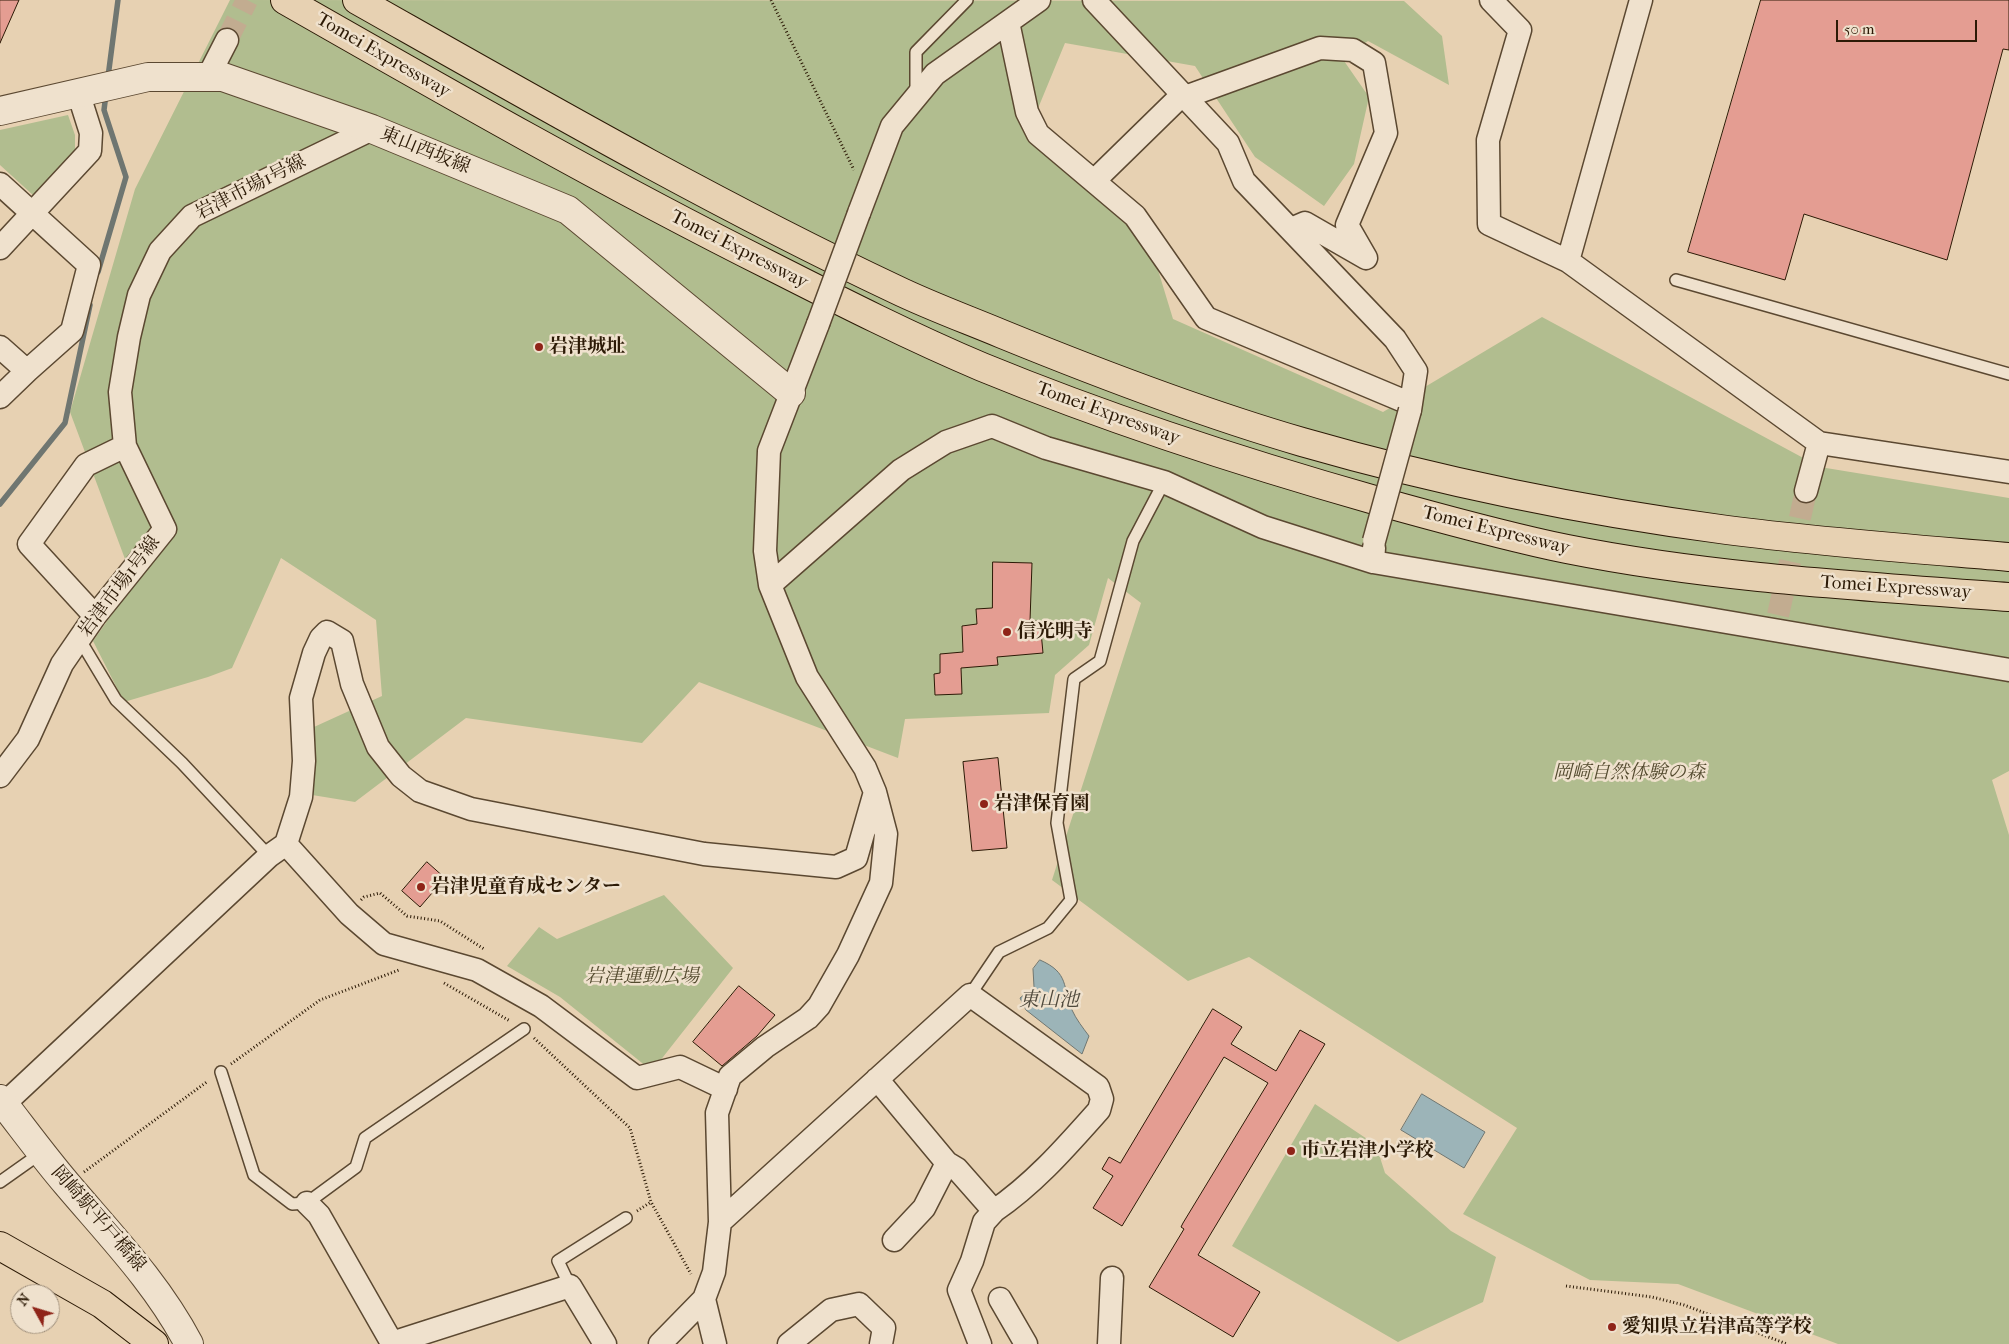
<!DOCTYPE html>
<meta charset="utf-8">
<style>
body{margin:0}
#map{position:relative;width:2009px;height:1344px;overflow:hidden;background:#e7d1b2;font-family:"IM FELL French Canon",serif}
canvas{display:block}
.north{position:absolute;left:10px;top:1284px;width:50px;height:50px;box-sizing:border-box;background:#efe1cd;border:1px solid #a1917d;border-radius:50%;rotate:309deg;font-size:14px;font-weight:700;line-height:20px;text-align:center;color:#2c1a06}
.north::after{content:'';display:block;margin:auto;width:18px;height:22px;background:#8f2418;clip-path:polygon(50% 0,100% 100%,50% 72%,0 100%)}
.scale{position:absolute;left:1836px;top:20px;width:141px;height:22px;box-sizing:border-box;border:2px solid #2c1a06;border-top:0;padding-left:6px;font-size:15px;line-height:18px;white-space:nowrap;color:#2c1a06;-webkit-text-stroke:4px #efe1cd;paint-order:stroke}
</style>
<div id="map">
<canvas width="2009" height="1344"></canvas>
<div class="north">N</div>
<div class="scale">50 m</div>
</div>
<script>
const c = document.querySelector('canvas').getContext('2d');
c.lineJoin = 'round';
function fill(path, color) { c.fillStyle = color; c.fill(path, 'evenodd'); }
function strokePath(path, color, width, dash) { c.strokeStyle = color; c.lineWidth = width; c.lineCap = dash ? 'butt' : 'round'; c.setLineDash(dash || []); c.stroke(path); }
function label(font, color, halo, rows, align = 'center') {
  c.font = font + ' "IM FELL French Canon","Noto Serif JP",serif'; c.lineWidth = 5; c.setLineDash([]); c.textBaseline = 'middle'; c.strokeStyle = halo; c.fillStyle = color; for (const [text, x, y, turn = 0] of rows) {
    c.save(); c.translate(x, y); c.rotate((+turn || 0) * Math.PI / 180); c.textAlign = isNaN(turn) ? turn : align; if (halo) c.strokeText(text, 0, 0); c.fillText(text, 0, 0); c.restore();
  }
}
fill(new Path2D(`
 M230,0l1174,1 38,35 7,49 -81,-44 -26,17 27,39 -15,67 -30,42 -69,-49 -60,-91 -130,-23 -31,75 106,93 33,108 210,93 159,-95 278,150 189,31v273l-17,9 17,55v509h-171l-160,-60 -88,-4 -127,-66 54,-86 -268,-171 -61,24 -136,-101 89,-277 -33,-25 -19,67 -34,30 -6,38 -144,6 -7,39 -199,-76 -57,61 -176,-25 -111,84 -55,-9 3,-61 79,-36 -6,-76 -95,-62 -49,110 -24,9 -84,25 -31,-61 41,-58 -64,-171 65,-223z
 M68,115l7,20v17l-41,44 -34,-31v-35z
 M664,895l69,73 -81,103 -92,-74 -53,-31 32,-39 18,12z
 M1315,1104l61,41 9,28 66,58 45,26 -13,45 -85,40 -166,-96z`), '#b1bd8f');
const water = new Path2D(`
 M1040,960c30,13 22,27 32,50 4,9 11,18 17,26l-7,18 -56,-44 -6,-12 14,-11 -1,-18z
 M1422,1094l63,38 -21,36 -63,-38z`);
fill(water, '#9cb4b8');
strokePath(water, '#6f7671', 1);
strokePath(new Path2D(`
 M108,77l10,-77
 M98,272l28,-95 -22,-67 2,-16
 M0,504l65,-81 25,-118`), '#6f7671', 5.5);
const building = new Path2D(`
 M0,0h19l-19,43z
 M1761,0h248v50l-6,-1 -56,211 -143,-46 -19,66 -97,-28z
 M993,562l39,1 -2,58h10l3,32 -46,4 1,8 -37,3 1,26 -27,1 -1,-21 6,-1v-19l23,-2 -1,-26 15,-2 -1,-15 16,-1z
 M998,758l9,90 -35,3 -9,-89z
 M427,862l18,16 -25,29 -18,-16z
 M739,986l36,29 -18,21 -35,30 -29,-24z
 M1213,1009l29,18 -11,17 45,27 24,-41 25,14 -127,211 62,37 -27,45 -84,-50 35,-58 -3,-2 2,-4 85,-140 -44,-26 -102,169 -29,-18 20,-32 -11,-7 7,-12 11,6z`);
fill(building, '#e49d92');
strokePath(building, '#2c1a06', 1);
strokePath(new Path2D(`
 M227,40l20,-40
 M1778,615l28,-124`), '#c2ac90', 22, [22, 11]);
const service = new Path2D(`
 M916,92v-40l51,-52
 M1676,280l333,94
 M80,640l36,60 66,63 87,93
 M970,995l29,-43 49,-24 23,-28 -14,-77 17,-144 26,-18 33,-120 31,-59
 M221,1072l33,103 38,29 15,-1 49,-36 9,-29 159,-109
 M0,1182l41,-29
 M570,1286l-12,-25 68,-43`);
const minor = new Path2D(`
 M1094,0l134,143 16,38 151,158 21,32 -6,39
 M1491,0l29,30 -32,110 1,84 79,37 251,182 190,29
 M1008,22l19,90 11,22 97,82 71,102 205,86
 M208,77l19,-37
 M1185,97l135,-49 33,2 21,13 12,70 -39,92 19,33 -61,-35 -14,6
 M1094,181l89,-87
 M0,184l89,81 -17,66 -45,40 -27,-24
 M859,213l33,-87 43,-52 104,-74
 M0,248l90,-97 1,-18 -13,-41
 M1568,261l73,-261
 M0,397l27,-26
 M1806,491l13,-48
 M1374,548l-1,14 636,108
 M770,585l131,-115 45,-28 46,-16 54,22 118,34 99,45 110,35
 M95,616l-66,-72 57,-79 39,-19
 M0,776l28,-37 34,-75 33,-48 70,-87 -40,-83 -5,-54 9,-55 10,-42 21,-44 32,-35 180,-87
 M286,844l63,70 35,30 93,26 64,36 96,72 43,-11 46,22
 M877,1079l70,84 10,6 37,42 -10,11 -12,39 -13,29 21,54
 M4,1104l265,-248 17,-12 15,-47 3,-36 -3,-63 13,-45 7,-15 6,-6 15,9 10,43 26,63 23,29 19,15 51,18 233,45 132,13 20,-9 19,-66
 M307,1203l12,12 73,128 178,-57 35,58
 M720,1222l250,-227 128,92 4,12 -3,11c-33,37 -64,73 -105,101
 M894,1240l30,-32 23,-45
 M704,1299l11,45
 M1000,1299l26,45
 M660,1344l44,-45 10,-27 6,-50 -3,-109 13,-37 35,-29 43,-29 11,-12 29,-51 33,-72 5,-49 -11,-42 -10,-24 -58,-91 -37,-92 -5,-34 4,-100 49,-127
 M789,1344l42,-34 28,-6 25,24 -3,16
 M1109,1344l3,-66`);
const tertiary = new Path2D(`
 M0,111l148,-34h75l149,52 196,81 223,183
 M0,1099c22,28 43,57 66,84 44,52 91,100 123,161`);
const primary = new Path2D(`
 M0,1246l102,58 52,40`);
const motorway = new Path2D(`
 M285,0c161,92 322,184 488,267 69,35 138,70 209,100 129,53 262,96 396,134 62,17 125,35 189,48 145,29 294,37 442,48
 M357,0c177,100 354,202 538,289 35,17 71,30 107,45 98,40 197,78 300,108 139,40 281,69 425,88 93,12 188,19 282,27`);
strokePath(service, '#5b4831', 14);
strokePath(minor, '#5b4831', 25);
strokePath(tertiary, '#5b4831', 30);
strokePath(primary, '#2c1a06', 30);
strokePath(motorway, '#2c1a06', 30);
strokePath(new Path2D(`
 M771,0l83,170
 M361,900l3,-3 16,-4 27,23 33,5 44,28
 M444,983l66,38
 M534,1038l96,90 21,74 40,72
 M231,1064l89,-64 79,-30
 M84,1172l124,-91
 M637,1211l14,-9
 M1566,1286l86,11 32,8 103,39`), '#2c1a06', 3, [1, 2.5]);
strokePath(service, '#efe1cd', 11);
strokePath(minor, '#efe1cd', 22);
strokePath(tertiary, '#efe1cd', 28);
strokePath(primary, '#e7d1b2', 28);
strokePath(motorway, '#e7d1b2', 28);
const minorBridge = new Path2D(`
 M818,324l41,-111
 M1374,541l36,-131`);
strokePath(minorBridge, '#5b4831', 25, []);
strokePath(minorBridge, '#efe1cd', 22);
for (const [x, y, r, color] of [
 [539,347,5,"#8f2418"],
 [1007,632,5,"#8f2418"],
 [984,804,5,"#8f2418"],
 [421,887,5,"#8f2418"],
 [1291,1151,5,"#8f2418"],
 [1612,1327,5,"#8f2418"]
]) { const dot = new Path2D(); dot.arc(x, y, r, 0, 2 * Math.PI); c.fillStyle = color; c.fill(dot); strokePath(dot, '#efe1cd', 2); }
label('19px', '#2c1a06', '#efe1cd', [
 ["Tomei Expressway",383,56,30],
 ["東山西坂線",425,151,22],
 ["岩津市場1号線",251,188,-27],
 ["Tomei Expressway",739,250,27],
 ["Tomei Expressway",1108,414,20],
 ["Tomei Expressway",1496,531,14],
 ["岩津市場1号線",120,587,-53],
 ["Tomei Expressway",1896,588,4],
 ["岡崎駅平戸橋線",98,1219,49]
]);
label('bold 19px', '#2c1a06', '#efe1cd', [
 ["岩津城址",549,347],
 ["信光明寺",1017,632],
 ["岩津保育園",994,804],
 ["岩津児童育成センター",431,887],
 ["市立岩津小学校",1301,1151],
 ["愛知県立岩津高等学校",1622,1327]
], 'left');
label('italic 19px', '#544b2f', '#efe1cd', [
 ["岡崎自然体験の森",1629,773],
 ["岩津運動広場",642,977]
]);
label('italic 20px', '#4e483b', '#efe1cd', [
 ["東山池",1049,1001]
]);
</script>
